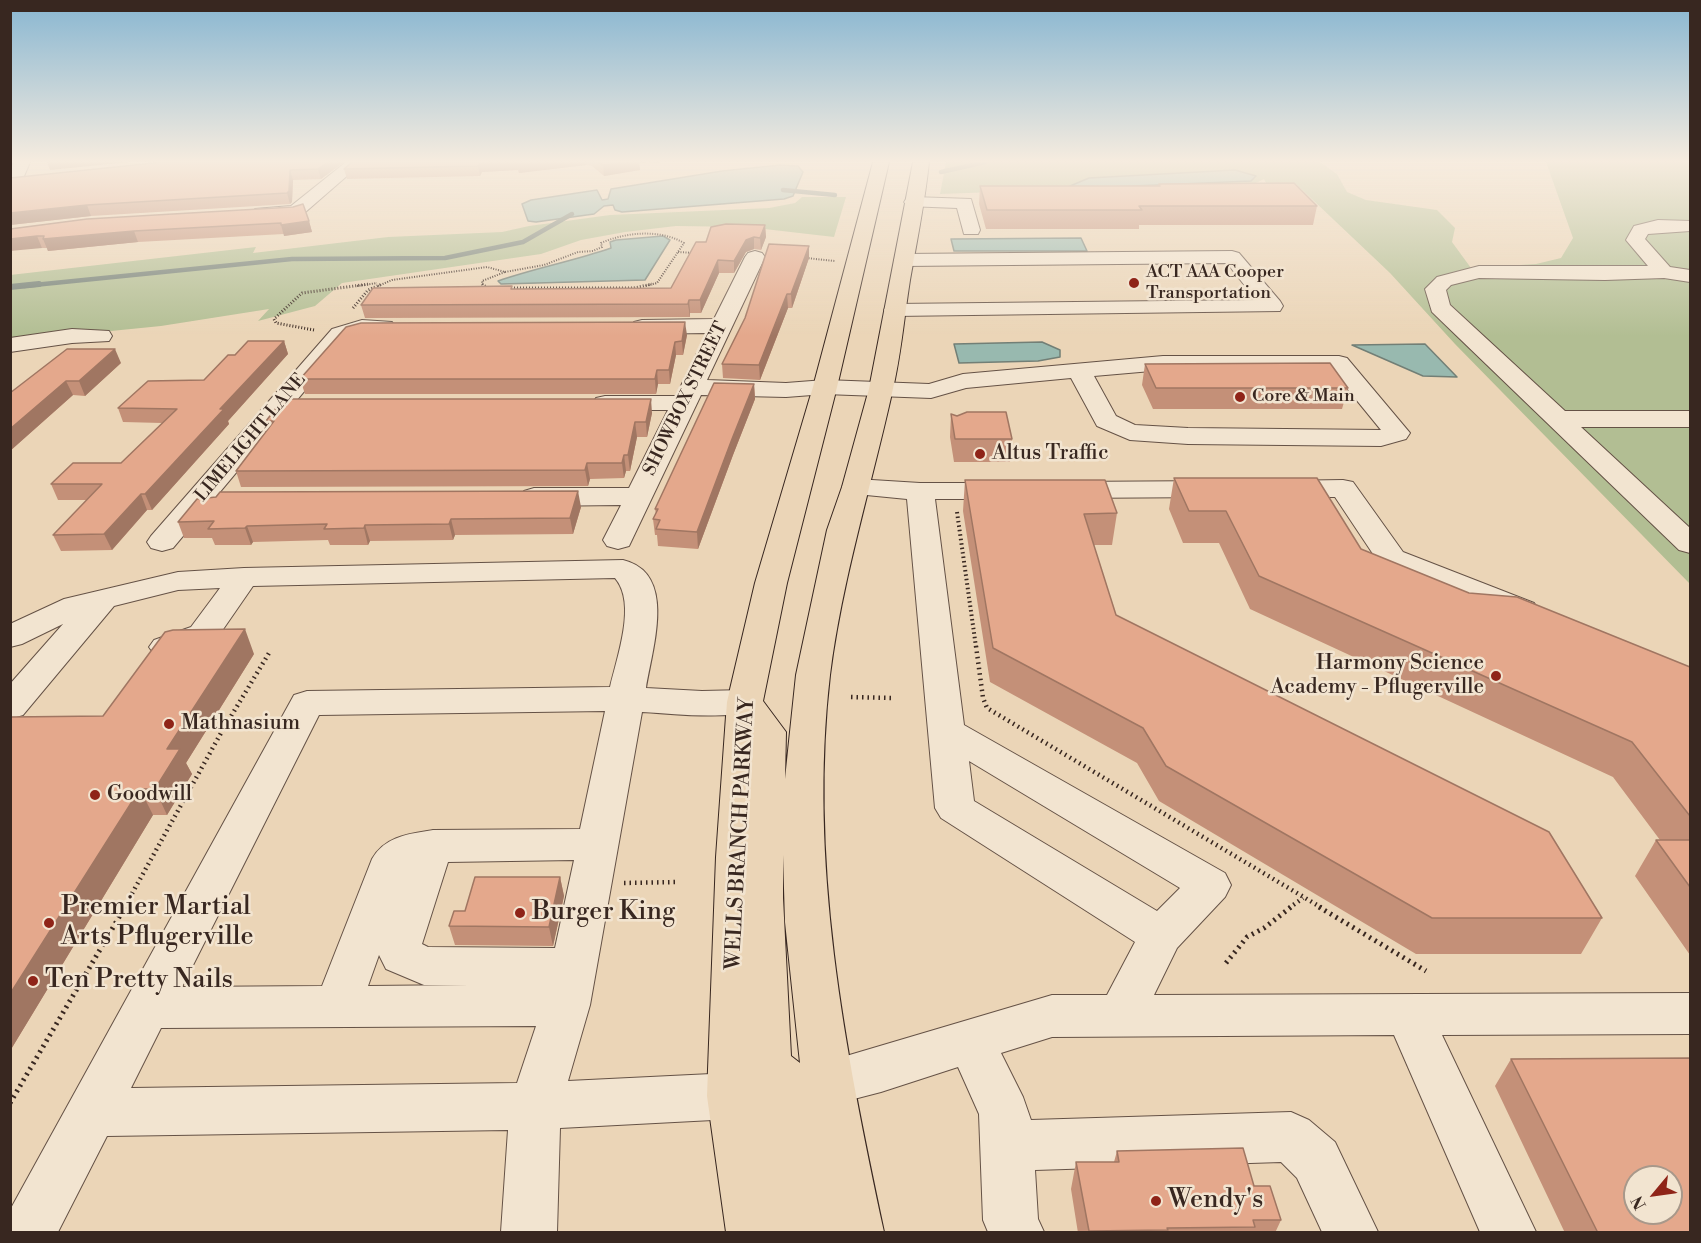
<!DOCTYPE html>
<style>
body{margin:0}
#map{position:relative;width:1701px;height:1243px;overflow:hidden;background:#ebd5b7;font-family:"Libre Bodoni",serif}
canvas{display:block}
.frame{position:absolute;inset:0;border:12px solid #382720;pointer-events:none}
.north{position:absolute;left:1623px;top:1165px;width:60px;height:60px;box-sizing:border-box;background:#f2e4d0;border:2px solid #a8988a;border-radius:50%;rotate:241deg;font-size:16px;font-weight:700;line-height:24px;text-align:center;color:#382720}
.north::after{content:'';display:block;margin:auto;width:21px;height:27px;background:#8f2418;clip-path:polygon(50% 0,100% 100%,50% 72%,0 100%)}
</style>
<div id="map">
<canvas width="1701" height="1243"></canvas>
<div class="frame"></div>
<div class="north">N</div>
</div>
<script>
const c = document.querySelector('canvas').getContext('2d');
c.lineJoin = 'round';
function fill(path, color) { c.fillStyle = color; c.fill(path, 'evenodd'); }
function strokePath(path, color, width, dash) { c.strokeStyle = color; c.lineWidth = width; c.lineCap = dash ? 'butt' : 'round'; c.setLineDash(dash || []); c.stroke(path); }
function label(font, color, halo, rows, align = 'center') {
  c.font = font + ' "Libre Bodoni",serif'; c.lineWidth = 5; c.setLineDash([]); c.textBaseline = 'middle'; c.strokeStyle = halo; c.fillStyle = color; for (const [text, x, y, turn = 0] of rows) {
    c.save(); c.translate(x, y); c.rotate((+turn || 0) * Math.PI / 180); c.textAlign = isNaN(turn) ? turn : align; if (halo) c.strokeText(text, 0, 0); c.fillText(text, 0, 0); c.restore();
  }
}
fill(new Path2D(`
 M946,162h374l17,12 10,18 19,8 71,10 18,18 -3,14 19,26 65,-4 25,-6 12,-20 -27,-76h144v422l-235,-240 -65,-71 -94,-89 -29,1 -3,-6 -8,4 -316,11z
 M802,197h44l-12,40 -87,-10 -71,-1 -51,6 -44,8 -40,14 -199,29 -27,23 -57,15 11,-12 -108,17 -150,15 -1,-66 246,-28 -3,6 135,-16 114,-5 27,-6 81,-11 159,-7 26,-5z`), '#b2be93');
const water = new Path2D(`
 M780,165l18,1 5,6 -10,24 -9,3 -162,13 -7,-2 -2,-5 -9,1 -10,8 -58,8 -8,-1 -6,-17 9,-4 66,-10 5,10 6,-1 3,-10 111,-18z
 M1235,170l21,6 -5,5 -142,6 -39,-1 19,-8z
 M663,236l7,4 -25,40 -144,4 -3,-3c37,-13 76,-20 113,-33l-1,-6 6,-2z
 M1081,238l6,13h-133l-3,-12z
 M1042,342l18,8v7l-22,4 -79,2 -5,-19z
 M1425,344l32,33 -34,-1 -71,-31z`);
fill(water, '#98b9af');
strokePath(water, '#727f76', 1.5);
strokePath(new Path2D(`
 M941,172l44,-10
 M783,190l52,5
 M24,286l268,-27 153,-1 78,-16 49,-28`), '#727f76', 4.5);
strokePath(new Path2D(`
 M10,287l29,-3`), '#727f76', 6);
const minor = new Path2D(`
 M14,162h16l-8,19 -8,5 -4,-1v-15z
 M346,162h17l-61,53 -41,3 -6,-1 -3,-4 3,-4 36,-3z
 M913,197l58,2 9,31 -2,4h-14l-7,-26 -50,-2 -3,-4 3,-4z
 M1658,220l32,1v10l-42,3 -3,5 25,28 20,3v12l-26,-4 -59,2 -126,-2 -28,7 -5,5 4,15 115,106h125v16h-109l109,101v25l-11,-3 -247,-238 -7,-23 12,-12 42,-11h169l-22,-26 8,-14z
 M755,251l7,2 3,4 -58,123 79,3 39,-3 104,4 34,-10 200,-18h176l8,2 63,75 -4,6 -25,7 -193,-2 -58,-4 -33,-14 -26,-48 -105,10 -35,10 -106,-4 -39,3 -85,-2 -72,151 -11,3 -11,-3 -4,-6 18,-35 -87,1 -10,-3 -4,-6 4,-6 10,-3h95l39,-78h-63l-9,-2 -3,-5 3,-5 9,-2h71l31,-63 -65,1 -8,-2 -3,-5 3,-5 8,-2 72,-1 31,-62 3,-4zM1163,370h169l49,60 -193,-2 -53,-3 -19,-9 -22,-40z
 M1232,251l7,2 41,48 3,5 -3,5 -385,5 -8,-1 -3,-5 3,-5 8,-1 361,-4 -29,-37 -323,3 -7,-2 -3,-4 3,-4 7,-2z
 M362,320l30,2 3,5 -3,5 -28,2 -16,5 -175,209 -11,3 -11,-3 -4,-6 4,-6 181,-207z
 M72,329l37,2 3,5 -3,5 -37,2 -62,9v-14z
 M856,479l64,4h91l10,2 4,6 -4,6 -10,2h-76l29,226 261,148 6,12 -6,12 -48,51 -23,47 536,-2v41l-248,1 94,197h-56l-86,-197 -342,2 -51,16 22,44 8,23 260,-8 18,8 26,22 43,90h-56l-25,-54 -16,-16 -246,8 3,49 6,13h-56l-5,-12 -4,-106 -21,-47 -77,25 -54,14 -18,-7 -7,-16 7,-16 243,-72h55l28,-53 -194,-124 -6,-10 -28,-309 -61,-6 -4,-6 4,-6zM969,761l211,127 -23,23 -183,-110z
 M1343,480l10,2 50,70 131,51 4,7 -4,7 -12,3 -12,-3 -129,-51 -46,-69h-57l-10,-2 -4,-6 4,-6 10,-2z
 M1218,481l10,2 4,6 -4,6 -10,2 -153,1 -10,-2 -4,-6 4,-6 10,-2z
 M623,560c55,13 29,89 23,128l56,3 43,-1 13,4 5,8 -5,8c-37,10 -79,4 -116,2l-52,293 -22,76 164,-8 18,7 7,16 -7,16 -18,7 -172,9 -3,104h-56l7,-102 -401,6 -49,96h-48v-22l284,-515 13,-4 303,-4c7,-30 27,-84 5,-109l-362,8 -38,55 -49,17 -12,-4 -5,-7 5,-7 37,-13 29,-39 -42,2 -64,16 -91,109 -13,4v-35l53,-60 -41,20 -12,3v-23l54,-25 114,-27 66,-4zM605,711l-25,118 -147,1c-24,4 -48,6 -61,29l-50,127 -140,1 137,-272zM574,860l-19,88 -127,-1 -6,-3 26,-82zM379,955l7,14 38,16h46l-102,1zM536,1026l-19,57 -386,5 30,-60z`);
const major = new Path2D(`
 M873,162h16l-52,225 -50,196 -24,118 23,31 -1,47 11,-104 31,-145 15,-43 27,-98 44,-227h16c-4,39 -12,79 -19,118 -6,38 -9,76 -18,113 -21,94 -50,187 -62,282 -22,188 15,374 54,557h-158l-19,-136 9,-239 11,-155 28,-119 58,-196zM783,855l2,67 15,141 -9,-7 -8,-158z`);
strokePath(minor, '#655246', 2);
strokePath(major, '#382720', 2);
strokePath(new Path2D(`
 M678,252l17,1
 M806,258l29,3
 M505,272l39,-7 34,-13 15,-1 9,-4 -1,-4c25,-11 59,-14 83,0l-27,40 -12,3
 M357,286l20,-3
 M378,286l14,-6 95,-13 18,5 -23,9 1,5`), '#382720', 2, [1, 1.5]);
strokePath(new Path2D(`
 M482,284l6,4
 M508,288h126l18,-4
 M353,308l15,-18 14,-6
 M314,330l-38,-7 -2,-4 28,-26 67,-9`), '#382720', 3, [1, 2]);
strokePath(new Path2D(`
 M957,512l19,135`), '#382720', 4, [1.5, 3]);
strokePath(new Path2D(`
 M976,646l7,52 4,10 335,200
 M851,697l43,1
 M624,883l53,-1
 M124,908l97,-175 48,-80
 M1289,908l14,-10`), '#382720', 4.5, [1.5, 4]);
strokePath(new Path2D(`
 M1319,907l107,64
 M1226,963l21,-26 17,-9 27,-21
 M10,1103l115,-196`), '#382720', 5, [2, 4.5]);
fill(minor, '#f2e4d0');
fill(major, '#ebd5b7');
fill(new Path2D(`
 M163,162h181l-23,17 -28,1 -1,22 -2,2 -199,12 -81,9z
 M352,162h312l-25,1 1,7 -36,6 -12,-10 -6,-1 -67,8 -1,-3 -36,2 -2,4 -133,3 -3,-10z
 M1159,184l158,22 -4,19h-174v4h-153l-7,-25 1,-18h178z
 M309,221l3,11 -28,4v-2l-146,8 -90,9 -1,-3h-5l-32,-19z
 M765,225l1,12 -5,13 -7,-1 -8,3 -12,21h-15l-18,40h-11v4l-325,1 -4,-13 152,-16 158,-1 35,-46z
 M809,258l-17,50h-4l-28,72 -37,-2 -1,-14z
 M687,335l-4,20h-7l-6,29h-12l-2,10h-351l-5,-15z
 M284,341l4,13 -60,67 1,3 -77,86h-5l-35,40 -51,1 -8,-16 34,-35h-29l-7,-16 70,-21 41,-40 -39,-1 -5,-14 86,-28 31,-25z
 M121,363l-36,33 -12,-1 -63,56v-58z
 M1145,364l203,24 -6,21h-189l-11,-24z
 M754,384l1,15 -22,56 -35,94 -40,-3 -1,-11h-2l-2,-16 3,-5 -1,-5z
 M652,413l-5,24h-10l-7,34h-4l-2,7 -34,1 -2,7 -347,1 -5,-16 32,-43 -2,-7z
 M951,414l61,25 -2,23h-56l-4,-25z
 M1174,478l187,71 108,44 221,74v288l-55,-79 21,-36h4l-47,-63 -363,-168 -31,-66h-36l-14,-34z
 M965,480l152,33 -5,32h-18l22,70 486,303 -21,36h-165l-257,-153 -22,-38 -147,-81 -27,-171z
 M581,507l-8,27 -118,1 -2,5 -83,1 -2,4h-38l-2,-5 -75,2 -2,3h-36l-3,-7h-28l-6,-16z
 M254,654l-68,109 6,11 -25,41h-14l-143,236v-334l93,-1z
 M560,877l4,19 -11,50 -98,-1 -6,-19 16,-15z
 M1511,1059l179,174h-125l-70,-147z
 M1117,1151l137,35 27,34 -6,13h-197l-7,-44 5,-27h38z`), '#c49078');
fill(new Path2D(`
 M47,162h83l-80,8z
 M328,162h16l-23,17 -3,-10z
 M481,162h36l1,8 -36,2 -2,4 -2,-10z
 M527,162h58l1,3 -67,8 -2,-10z
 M629,162h10l1,8 -36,6 -1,-11z
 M290,170l3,10 -1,22 -2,2 -3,-11z
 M87,205l4,11 -81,9v-12z
 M309,221l3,11 -28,4 -3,-11z
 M765,225l1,12 -5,13 -1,-12z
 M134,231l4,11 -90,9 -5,-12z
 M37,236l5,12 -32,3v-12z
 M754,237v12l-8,3 -12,21v-12l12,-21z
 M809,246v12l-17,50 -1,-14z
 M718,260l1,13 -18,40 -1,-13z
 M787,294l1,14 -28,72 -1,-15z
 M689,300l1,13v4l-2,-13z
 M685,322l2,13 -4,20 -1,-14z
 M284,341l4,13 -60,67 1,3 -77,86 -7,-16 75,-85z
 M675,342l1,13 -6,29 -1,-14z
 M115,349l6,14 -36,33 -6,-15z
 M657,370l1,14 -2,10 -1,-15z
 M66,381l7,14 -63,56v-22z
 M754,384l1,15 -22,56 -35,94 -1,-17 35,-93z
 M651,399l1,14 -5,24 -1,-15z
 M635,422l2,15 -7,34 -2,-16z
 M624,455l2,16 -2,7 -2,-15z
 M587,463l3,16 -2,7 -3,-16z
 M578,491l3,16 -8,27 -3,-16z
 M141,494l6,16 -35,40 -8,-16z
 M451,519l4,16 -2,5 -4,-16z
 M365,525l5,16 -2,4 -4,-17z
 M247,526l6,16 -2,3 -6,-17z
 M245,629l9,25 -68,109 6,11 -25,41 -12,-26 12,-40z
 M140,789l13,26 -143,236v-57z
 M560,877l4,19 -11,50 -4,-19z`), '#a07662');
const building = new Path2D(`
 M163,162h165l-10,7 -28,1 -1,21 -2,2 -200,12 -77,8v-35z
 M352,162h133h-4l-3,4 -134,3z
 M598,162h31l-26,3z
 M1294,183l23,23h-178l3,4h-155l-7,-24h180l-1,-2z
 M303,204l6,17 -28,4v-2l-147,8 -91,8 1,-3h-7l-27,3v-10l77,-10 206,-12z
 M726,224l39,1 -5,13 -6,-1 -8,3 -12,21 -16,-1 -18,40h-11l-1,4 -327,1 12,-17 139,-2 -1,3 160,-1 25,-46h10l5,-15z
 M769,244l40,2 -18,48h-4l-28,71 -37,-1 23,-46z
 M685,322l-3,19 -7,1 -6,28h-12l-2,9h-355l46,-52 15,-4z
 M248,341h36l-64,68h4l-79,85h-4l-37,40 -51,1 49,-51h-51l22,-21h48l56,-54 -59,-1 30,-27 56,-1 24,-25h7z
 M67,349h48l-36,32h-13l-56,48v-36z
 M1330,363l18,25h-192l-11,-24z
 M714,383l40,1 -22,55 -35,93 -41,-3 4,-9 -7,-1 5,-10h-3z
 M283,399h368l-5,23h-11l-7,33h-4l-2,8h-35l-2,7 -349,1 38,-50h-8z
 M967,412h39l6,27h-57l-4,-25 6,2z
 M1174,478h143l44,71 108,44 48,4 173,70v149l-58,-74 -373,-166 -33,-65h-37z
 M965,480h140l12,33 -33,1 32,101 433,217 53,86h-170l-266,-152 -23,-38 -150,-80z
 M578,491l-8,27 -119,1 -2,5 -84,1 -1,3 -40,1 3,-5 -80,2 -2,2 -37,1 6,-8 -36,1 19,-23 19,-2 4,-5z
 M245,629l-78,120h13l-25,40h-15l-130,205v-277l93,-1 62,-84 8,-2z
 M1656,840h34v47z
 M475,877h85l-11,50 -100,-1 5,-15h11z
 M1690,1058v175h-92l-87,-174zM1635,1177h36v36h-36z
 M1243,1148l11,38h16l11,34h-28l2,7 -88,1 1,2 -79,1 -13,-69h43l-2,-11z`);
fill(building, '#e4a88c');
strokePath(building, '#a07662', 1.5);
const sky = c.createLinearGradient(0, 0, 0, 336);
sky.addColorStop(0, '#88b6d1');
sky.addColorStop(0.48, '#f6ecdf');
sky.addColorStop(1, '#f6ecdf00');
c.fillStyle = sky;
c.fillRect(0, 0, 1701, 336);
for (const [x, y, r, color] of [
 [1134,283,6,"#8f2418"],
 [1240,397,6,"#8f2418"],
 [980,454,6,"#8f2418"],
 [1496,676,6,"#8f2418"],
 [169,724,6,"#8f2418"],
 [95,795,6,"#8f2418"],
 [520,913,6,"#8f2418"],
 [49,923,6,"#8f2418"],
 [33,981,6,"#8f2418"],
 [1156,1201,6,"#8f2418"]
]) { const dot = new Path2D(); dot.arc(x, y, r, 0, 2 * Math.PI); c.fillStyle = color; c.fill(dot); strokePath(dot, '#f2e4d0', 2); }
label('18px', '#382720', '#f2e4d0', [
 ["ACT AAA Cooper",1146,273],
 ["Transportation",1146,294],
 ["Core & Main",1252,397]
], 'left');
label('18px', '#382720', '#f2e4d0', [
 ["SHOWBOX STREET",686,399,-64],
 ["LIMELIGHT LANE",251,438,-50]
]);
label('21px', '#382720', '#f2e4d0', [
 ["Altus Traffic",992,454],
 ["Harmony Science",1484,664,"right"],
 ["Academy - Pflugerville",1484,688,"right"],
 ["Mathnasium",181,724],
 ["Goodwill",107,795]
], 'left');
label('21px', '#382720', '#f2e4d0', [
 ["WELLS BRANCH PARKWAY",741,834,-87]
]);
label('26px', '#382720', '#f2e4d0', [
 ["Premier Martial",61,908],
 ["Arts Pflugerville",61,938],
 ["Burger King",532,913],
 ["Ten Pretty Nails",45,981],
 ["Wendy's",1168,1201]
], 'left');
</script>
